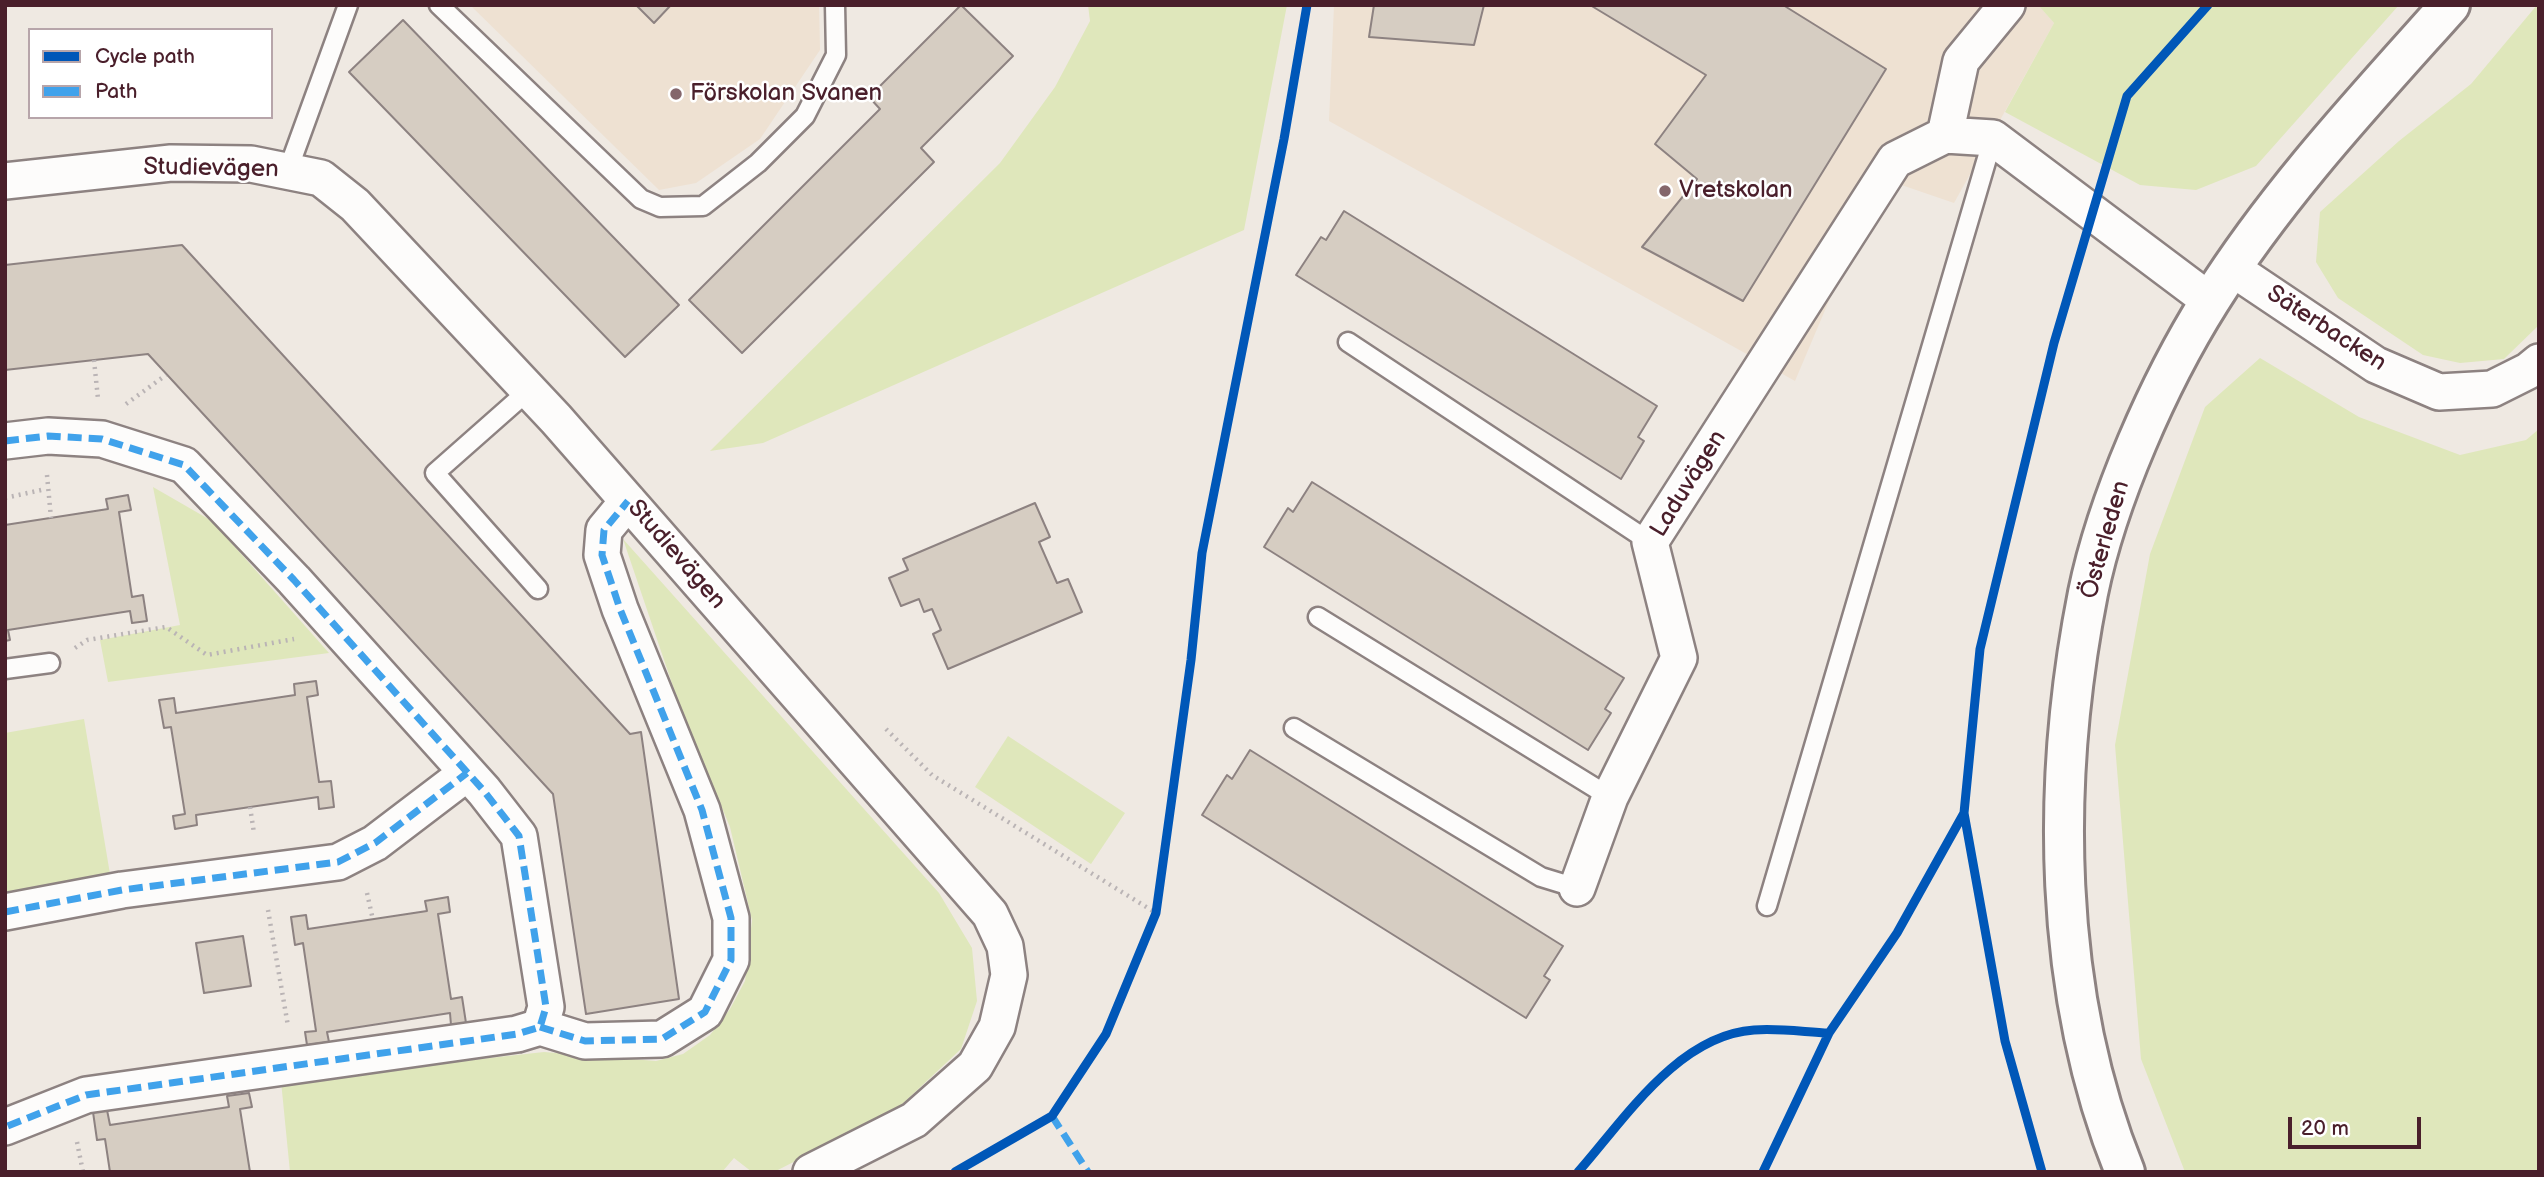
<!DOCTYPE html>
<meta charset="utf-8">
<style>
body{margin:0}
#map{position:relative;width:2544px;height:1177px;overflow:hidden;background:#efe9e2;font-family:"Balsamiq Sans",sans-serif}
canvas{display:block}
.frame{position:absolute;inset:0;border:7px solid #4a1f2b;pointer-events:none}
.legend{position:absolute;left:28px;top:28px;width:245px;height:91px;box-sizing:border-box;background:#fff;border:2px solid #b7a5aa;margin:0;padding:9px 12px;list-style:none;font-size:21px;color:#4a1f2b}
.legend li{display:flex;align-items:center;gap:14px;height:35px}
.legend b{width:35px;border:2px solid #b7a5aa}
.scale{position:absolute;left:2288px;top:1117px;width:133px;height:32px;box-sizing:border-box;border:4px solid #4a1f2b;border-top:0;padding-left:9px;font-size:21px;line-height:24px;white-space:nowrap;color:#4a1f2b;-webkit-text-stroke:5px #fff;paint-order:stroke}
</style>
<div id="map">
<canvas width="2544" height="1177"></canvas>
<div class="frame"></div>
<ul class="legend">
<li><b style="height:9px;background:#0057b8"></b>Cycle path</li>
<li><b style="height:9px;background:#40a2eb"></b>Path</li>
</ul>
<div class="scale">20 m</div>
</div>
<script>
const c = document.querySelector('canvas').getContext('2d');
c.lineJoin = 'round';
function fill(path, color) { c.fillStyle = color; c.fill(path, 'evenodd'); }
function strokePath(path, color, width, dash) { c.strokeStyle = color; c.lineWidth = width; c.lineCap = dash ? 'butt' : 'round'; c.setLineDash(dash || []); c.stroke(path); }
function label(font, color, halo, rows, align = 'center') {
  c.font = font + ' "Balsamiq Sans",sans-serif'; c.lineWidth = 5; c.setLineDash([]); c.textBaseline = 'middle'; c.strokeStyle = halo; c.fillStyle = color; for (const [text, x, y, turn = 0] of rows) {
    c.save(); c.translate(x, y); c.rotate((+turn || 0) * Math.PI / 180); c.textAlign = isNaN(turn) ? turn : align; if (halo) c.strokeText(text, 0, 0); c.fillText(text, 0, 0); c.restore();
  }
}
fill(new Path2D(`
 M470,5h349l1,45 -60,89 -64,44 -37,7z
 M1334,5h704l16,18 -100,180 -73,-25 -86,203 -466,-260z`), '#eee1d2');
fill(new Path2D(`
 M1088,5h199l-43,225 -481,213 -53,8 290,-288 55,-76 35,-66z
 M2038,5h361l-143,161 -60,24 -56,-5 -135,-73 49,-89z
 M2537,5l2,320 -35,34 -44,4 -37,-8 -85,-57 -22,-36 4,-50 79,-71 72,-57z
 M2260,358l99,59 101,38 66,-15 13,-11v743h-354l-44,-113 -26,-314 35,-191 55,-147z
 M153,487l59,34 117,132 -221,29 -8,-42 80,-15z
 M623,539l316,354 33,55 5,53 -16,48 -64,60 -123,63h-22l-18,-14 -12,14h-432l-9,-91 263,-29 112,9 27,-7 27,-19 20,-26 15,-28 7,-61 -22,-93 -49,-117z
 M84,719l26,155 -105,18v-159z
 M1008,736l117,77 -34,51 -116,-77z`), '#dfe7bb');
const building = new Path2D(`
 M636,5h35l-17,18z
 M961,5l52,51 -92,92 13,14 -192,191 -53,-53 191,-191 -11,-12z
 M1374,5h110l-10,40 -105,-8z
 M1590,5h193l103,64 -143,232 -101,-54 55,-68 -42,-35 51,-69z
 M403,20l276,285 -54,52 -276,-285z
 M1344,211l313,195 -19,31 6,4 -23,38 -325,-204 25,-38 5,3z
 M182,245l448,489 11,-2 38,267 -93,15 -33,-220 -405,-440 -143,16v-105z
 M1312,482l312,196 -19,31 6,4 -23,37 -324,-203 24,-39 5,4z
 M128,495l3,15 -12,2 13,85 11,-2 4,26 -15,2 -2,-12 -122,19 2,10 -5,1v-116l103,-16 -2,-10z
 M1035,503l15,34 -11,5 18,41 11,-4 14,33 -134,57 -15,-35 8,-4 -9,-21 -8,3 -5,-13 -18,7 -12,-28 19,-8 -5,-11z
 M316,681l2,14 -11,2 12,85 12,-1 3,26 -15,2 -1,-12 -122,18 1,10 -22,4 -2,-13 12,-2 -14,-87 -7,1 -5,-28 15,-2 2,15 119,-18 -1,-11z
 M1250,750l313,196 -19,30 6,4 -24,38 -324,-203 25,-40 5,4z
 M448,897l2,15 -12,2 13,85 11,-2 4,26 -15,2 -1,-12 -123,19 2,10 -22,3 -2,-13 11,-1 -13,-88 -8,2 -4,-28 15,-2 2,14 119,-18 -2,-10z
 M243,936l8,50 -47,7 -8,-50z
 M249,1093l3,14 -12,2 10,63h-140l-5,-33 -8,1 -4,-28 14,-2 3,15 119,-18 -2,-11z`);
fill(building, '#d6cdc2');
strokePath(building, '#8d8281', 2);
const lane = new Path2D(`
 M439,5l202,194 19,8 43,-1 55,-43 47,-47 31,-61 -1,-50
 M288,170l60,-165
 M1348,342l302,200
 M529,390l-94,83 103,116
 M1318,617l292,180
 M5,669l45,-6
 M1294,728l247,149 36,11
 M1767,906l226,-768`);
const street = new Path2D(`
 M2007,5l-46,56 -16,74 48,3 217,163
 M5,181l166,-18 80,1 70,14 34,27 201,214 434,495 15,32 4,29 -12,52 -22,39 -61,54 -103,52
 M2233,269l143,96 63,27 53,-3 36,-18 11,-9
 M5,441l43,-5 54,3 82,26 23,24 87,91 190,211 35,45 27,171 -6,20 -23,7 -431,61 -81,32
 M1577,888l33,-91 69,-139 -29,-116 245,-382 50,-25
 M5,912l117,-22 216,-28 37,-19 92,-70
 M540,1027l45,14 77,-2 43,-27 26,-52v-42l-29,-108 -82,-201 -18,-54 2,-25 24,-29`);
const secondary = new Path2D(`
 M2125,1172c-73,-179 -74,-392 -37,-579 19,-93 71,-211 122,-292 67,-107 156,-202 240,-296`);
strokePath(lane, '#8d8281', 23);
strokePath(street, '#8d8281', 40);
strokePath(secondary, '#8d8281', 44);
strokePath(new Path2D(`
 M2109,156l18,-60 81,-91
 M94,360l4,39
 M126,404l40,-29
 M47,475l4,43
 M5,498l41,-9
 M75,648l12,-8 79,-13 41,28 87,-16
 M886,729l46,46 224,138
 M250,807l4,26
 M367,893l6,27
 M268,910l20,116
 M77,1142l6,30
 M955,1172l97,-56 54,-82 50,-121 35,-253 11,-107 82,-414 23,-134`), '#bab4b5', 4.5, [2, 5]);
strokePath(lane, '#fdfcfb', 18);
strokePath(street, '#fdfcfb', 35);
strokePath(secondary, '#fdfcfb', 38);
strokePath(new Path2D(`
 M5,441l43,-5 54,3 82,26 23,24 87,91 190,211 35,45 27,171 -6,20 -23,7 -431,61 -81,32
 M5,912l117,-22 216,-28 37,-19 92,-70
 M540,1027l45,14 77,-2 43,-27 26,-52v-42l-29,-108 -82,-201 -18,-54 2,-25 24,-29
 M1052,1116l36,56`), '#40a2eb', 7, [14, 7]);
strokePath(new Path2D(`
 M955,1172l97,-56 54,-82 50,-121 35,-253 11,-107 82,-414 23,-134
 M1578,1172c46,-52 100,-137 176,-142 24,-2 51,2 75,3
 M1763,1172l66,-139 68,-100 67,-120
 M2042,1172l-37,-131 -41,-228 16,-164 74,-306 73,-247 81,-91`), '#0057b8', 9);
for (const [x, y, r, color] of [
 [676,94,7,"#84666b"],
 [1665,191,7,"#84666b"]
]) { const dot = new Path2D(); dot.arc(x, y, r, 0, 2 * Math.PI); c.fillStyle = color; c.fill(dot); strokePath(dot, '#fff', 2.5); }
label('24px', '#4a1f2b', '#fff', [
 ["Förskolan Svanen",690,94],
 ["Vretskolan",1679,191]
], 'left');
label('24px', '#4a1f2b', '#fff', [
 ["Studievägen",211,169,1],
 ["Säterbacken",2326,329,33],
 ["Laduvägen",1689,484,-58],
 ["Österleden",2106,540,-74],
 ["Studievägen",676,555,49]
]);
</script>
